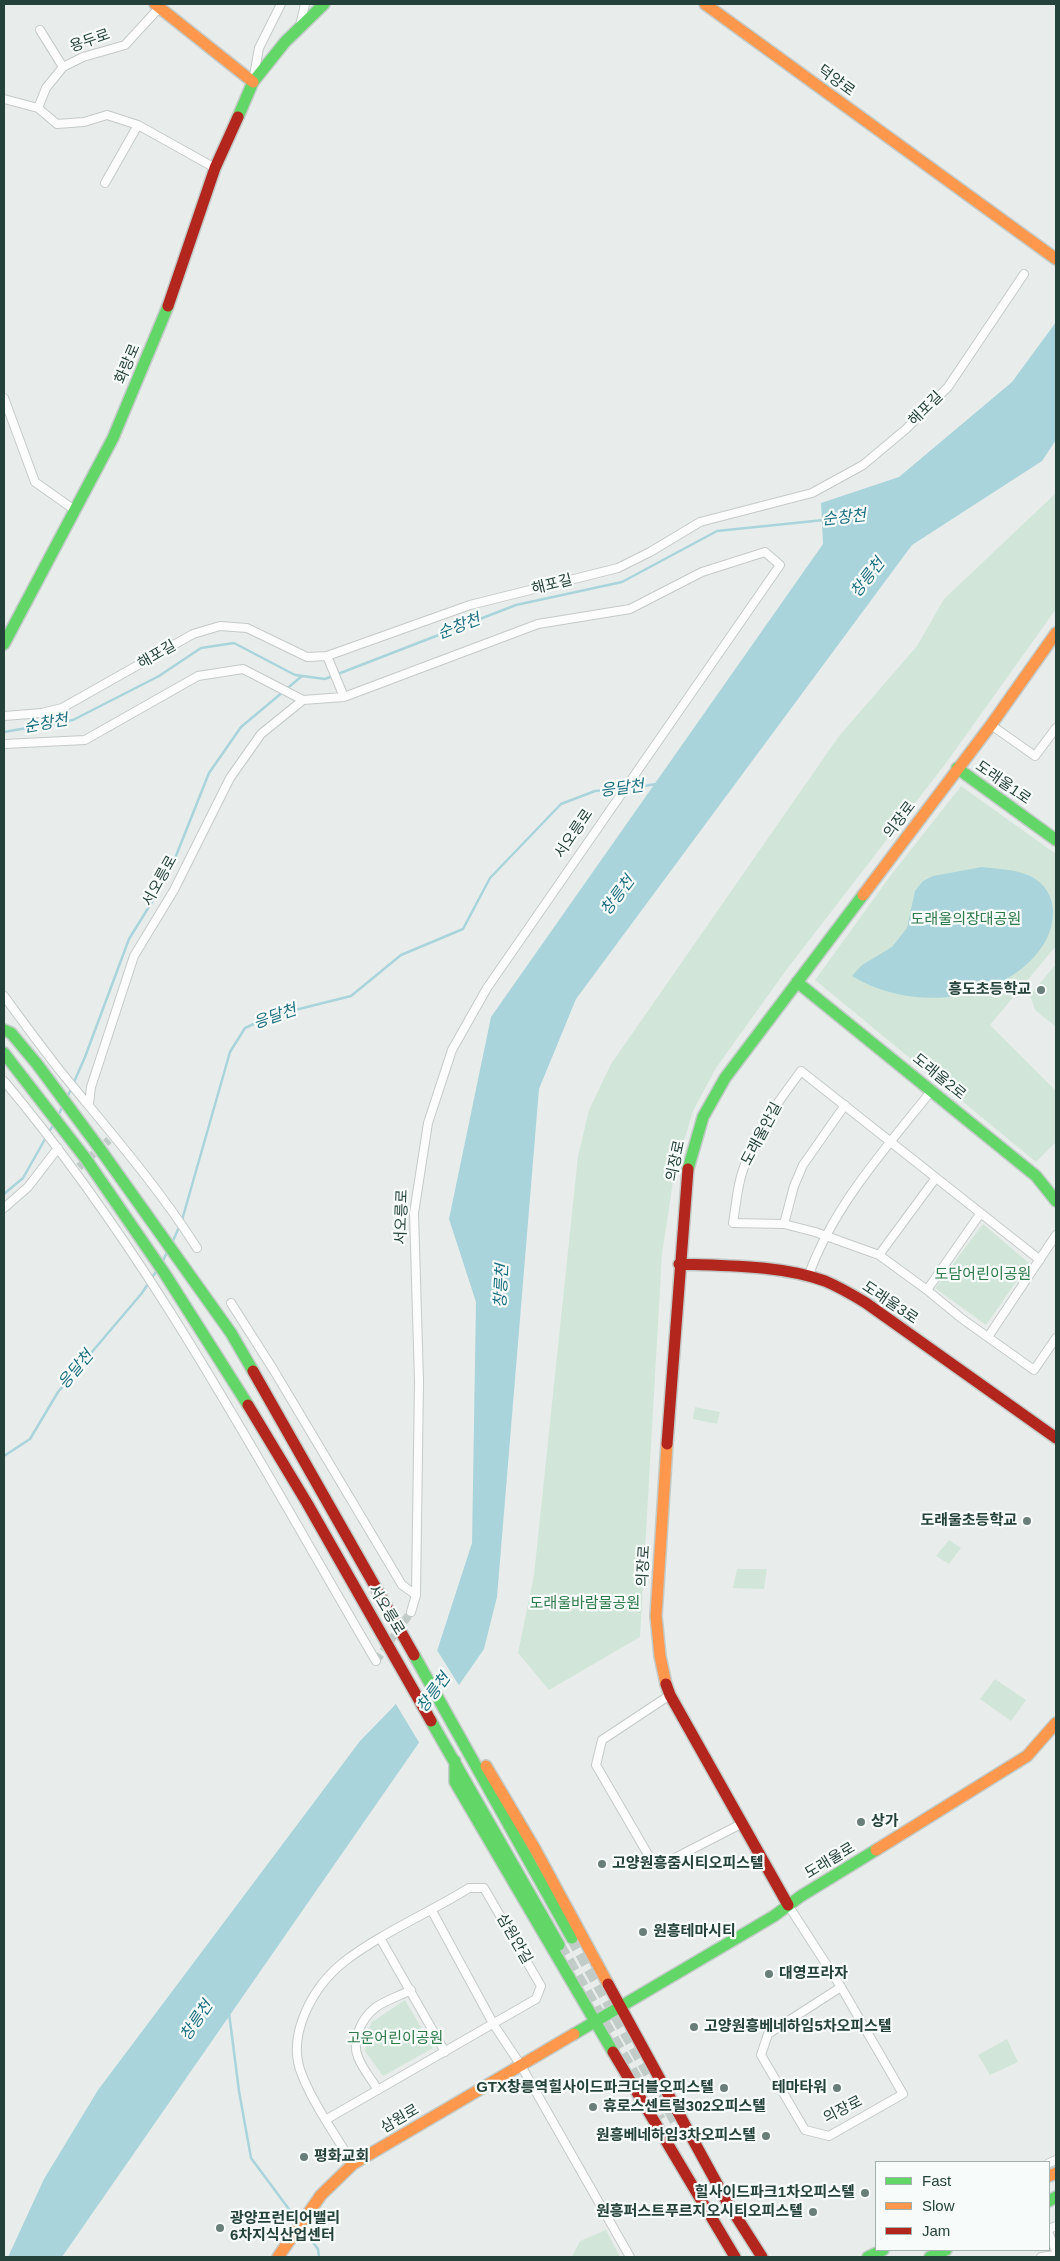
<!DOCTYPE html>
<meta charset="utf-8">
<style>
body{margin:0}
#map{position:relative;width:1060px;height:2261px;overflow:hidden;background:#e8edeb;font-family:Helvetica,sans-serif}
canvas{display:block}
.frame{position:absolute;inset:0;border:5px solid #24423a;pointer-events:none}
.legend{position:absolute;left:875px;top:2161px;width:175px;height:90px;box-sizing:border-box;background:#f7fbf9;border:1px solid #a3b1ad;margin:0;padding:6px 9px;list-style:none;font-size:15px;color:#24423a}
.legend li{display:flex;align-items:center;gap:10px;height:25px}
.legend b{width:25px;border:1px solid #a3b1ad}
</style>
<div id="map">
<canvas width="1060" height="2261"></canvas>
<div class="frame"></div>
<ul class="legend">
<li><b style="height:6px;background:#63d668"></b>Fast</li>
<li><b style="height:6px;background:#ff974d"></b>Slow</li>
<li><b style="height:6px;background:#b3261e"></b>Jam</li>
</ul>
</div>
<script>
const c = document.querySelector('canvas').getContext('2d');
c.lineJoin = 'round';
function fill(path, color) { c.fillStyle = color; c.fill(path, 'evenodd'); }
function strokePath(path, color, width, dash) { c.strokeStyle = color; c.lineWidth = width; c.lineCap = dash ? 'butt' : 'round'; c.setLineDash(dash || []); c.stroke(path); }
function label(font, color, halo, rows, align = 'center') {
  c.font = font + ' Helvetica,"Noto Sans KR",sans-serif'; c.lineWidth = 4.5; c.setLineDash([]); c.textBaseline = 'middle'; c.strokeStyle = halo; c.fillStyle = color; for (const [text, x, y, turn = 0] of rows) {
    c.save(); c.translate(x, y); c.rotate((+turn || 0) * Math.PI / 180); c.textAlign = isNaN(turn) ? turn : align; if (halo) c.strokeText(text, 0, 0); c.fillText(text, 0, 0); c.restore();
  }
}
fill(new Path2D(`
 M1056,493v116l-110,154 -159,206 -71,99 -23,43 -19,64 -12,79 -22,383 -91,53 -31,-37 16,-78 44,-419 11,-46 22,-46 228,-328 78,-90 27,-47z
 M961,786l95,68v92l-66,79 66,66v51l-20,20 -221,-182 76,-105z
 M1056,964v63l-21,-17 -5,-15z
 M983,1224l46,39 -43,62 -51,-37z
 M695,1407l25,5 -3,12 -24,-5z
 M949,1540l12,8 -12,16 -13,-8z
 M737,1569h30l-3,20 -31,-1z
 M995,1679l31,21 -15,21 -31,-22z
 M405,2000l28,48 -50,28 -18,-25 1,-16 6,-13z
 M1007,2039l11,23 -28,13 -12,-20z
 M606,2230l14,27h-48l8,-16z`), '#d1e6d8');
fill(new Path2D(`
 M1056,322v118l-14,21 -130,84 -336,454 -37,90 -42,508 -13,52 -422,608h-54l36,-78 54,-89 262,-349 34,-35 43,-55 35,-108 4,-241 -27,-83 42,-202 332,-473 -2,-41 78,-26 113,-95z
 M982,867c15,2 34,2 48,9 15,7 23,21 23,36 0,20 -10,37 -24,50 -45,44 -125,46 -177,14l10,-11 30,-18 15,-19 8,-37 8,-10 10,-5z`), '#a9d4db');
fill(new Path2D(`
 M435,1647l25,40 -40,57 -26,-43z`), '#e8edeb');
strokePath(new Path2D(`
 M4,732l69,-12 86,-44 42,-28 33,-5 61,32 30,4 191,-74 106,-23 95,-51 107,-11
 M627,789l29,-5
 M67,1098l18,-41 44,-118 39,-63 41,-103 32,-46 61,-51
 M58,1116l5,-11
 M4,1194l19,-16 30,-53
 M182,1220l48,-168 15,-24 26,-12 80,-20 50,-41 62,-26 27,-51 71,-74 34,-13 27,-2
 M172,1243l8,-18
 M162,1263l6,-13
 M4,1456l26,-17 28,-47 84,-99 15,-23
 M229,2013l10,78 12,67 46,62
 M301,2227l17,22 1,8`), '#a9d4db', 2.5);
strokePath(new Path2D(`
 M79,1167l30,-27
 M376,1661l35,-49`), '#c1cbc8', 8, [8, 4]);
strokePath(new Path2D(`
 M572,1938l110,194
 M559,1945l101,175`), '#c1cbc8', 12, [12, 6]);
const street = new Path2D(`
 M300,26l5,-22
 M40,30l23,37
 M253,81l6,-33 22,-44
 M4,99l34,9 19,16 27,-2 23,-7 31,10 77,43
 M38,108l8,-20 17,-21 20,-10 42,-12 34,-37
 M105,183l33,-58
 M4,398l31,84 41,29
 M327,656l17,41
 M4,716l38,-3 20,-5 131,-74 27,-8 27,2 60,29 20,-1 143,-51 148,-37 32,-16 50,-30 112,-29 51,-28 43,-36 42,-42 76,-113
 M991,725l44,31 21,-28
 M4,744l81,-4 113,-64 45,-7 60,31 41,-3 194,-73 92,-15 72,-37 63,-20 15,13 -293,423 -35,62 -24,73 -14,90 5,168 -3,214 -5,17
 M4,996c20,27 40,55 62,82 45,55 93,110 131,170
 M4,1081c148,176 256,383 372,580
 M89,1104l2,-17 43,-131 40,-66 56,-112 31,-44 42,-34
 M4,1208l24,-21 30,-39
 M784,1224l10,-38 9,-21 42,-60
 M879,1255l56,-76
 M1040,1260l-239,-189c-23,31 -46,61 -58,99 -6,16 -7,36 -10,53l51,1 31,8 64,23 48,35 34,28 73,52 22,-32
 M808,1277c25,-71 78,-129 124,-187
 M927,1290l53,-76
 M231,1303l42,66 129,216 14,10
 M988,1337l68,-102
 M670,1695l-68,45 -6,25 54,93 15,5 76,-39
 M788,1905l53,82 62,107 -74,42 -24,-6 -44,-75 7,-21 73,-47
 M432,1911l62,114 26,39 110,193
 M380,1938l65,114
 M378,2090c-6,-10 -16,-22 -20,-33 -7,-17 4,-39 17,-49 10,-8 25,-12 36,-18
 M327,2119l209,-120 5,-13 -57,-98h-15c-40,25 -86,44 -124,73 -31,24 -60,74 -43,114 12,30 34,61 51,89
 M1049,2163l7,-3
 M1049,2229l7,-3
 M1049,2234l7,17
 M1041,2257l15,-2`);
const fast = new Path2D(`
 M238,117l15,-35 32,-40 39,-38
 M4,644l109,-206 55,-132
 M957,768l99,72
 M797,982l239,194 20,25
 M4,1030l7,3 26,31 63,85 131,184 22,38
 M4,1053l82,106 79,115 83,131
 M688,1169l15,-52 22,-39 138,-183
 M414,1655l158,283
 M431,1721l128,224
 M455,1761v21l158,270
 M574,2034l200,-118 27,-20 75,-46
 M1049,2201l7,-4
 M868,2257l15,-7
 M930,2257l16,-7`);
const slow = new Path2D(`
 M155,4l98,78
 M705,4l351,255
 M863,895l128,-170 65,-92
 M666,1684l-6,-28 -4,-40 11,-172
 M486,1766l49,83 73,135
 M876,1850l151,-94 29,-33
 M1049,2176l7,-3
 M278,2257l43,-62 32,-31 221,-130`);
const jam = new Path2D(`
 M168,306l47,-138 23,-51
 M679,1264c47,2 101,1 146,17 14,6 28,14 41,22l190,135
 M253,1371l161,284
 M248,1405l59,98 124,218
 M667,1444l21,-275
 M666,1684l4,11 118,210
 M608,1984l119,218 35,55
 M613,2052l122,205`);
strokePath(street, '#c5cac8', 10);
strokePath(fast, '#c3cbc8', 14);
strokePath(slow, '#c3cbc8', 14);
strokePath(jam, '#c3cbc8', 14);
strokePath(street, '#fcfcfc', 8);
strokePath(fast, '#63d668', 11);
strokePath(slow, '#ff974d', 11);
strokePath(jam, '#b3261e', 11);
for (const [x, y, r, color] of [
 [1041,990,5,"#697e78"],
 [1027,1521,5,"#697e78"],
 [861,1822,5,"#697e78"],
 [602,1864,5,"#697e78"],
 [643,1932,5,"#697e78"],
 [769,1974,5,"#697e78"],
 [694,2027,5,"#697e78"],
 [724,2088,5,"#697e78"],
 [837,2088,5,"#697e78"],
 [593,2107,5,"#697e78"],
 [766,2136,5,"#697e78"],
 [304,2157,5,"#697e78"],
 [865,2193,5,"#697e78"],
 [813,2212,5,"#697e78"],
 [220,2228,5,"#697e78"]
]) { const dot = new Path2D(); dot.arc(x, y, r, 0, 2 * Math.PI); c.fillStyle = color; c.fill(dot); strokePath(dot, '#f7fbf9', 2); }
label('15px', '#24423a', '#f7fbf9', [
 ["용두로",90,41,-19],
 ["덕양로",836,81,36],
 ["화랑로",128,364,-67],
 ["해포길",926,409,-45],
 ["해포길",552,585,-14],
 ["해포길",157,655,-30],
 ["도래울1로",1003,783,35],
 ["의장로",900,820,-53],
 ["서오릉로",574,834,-56],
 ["서오릉로",160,881,-61],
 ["도래울2로",939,1077,39],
 ["도래울안길",762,1134,-62],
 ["의장로",676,1161,-78],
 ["서오릉로",402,1217,-88],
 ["도래울3로",890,1303,34],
 ["의장로",644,1566,-87],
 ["서오릉로",386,1610,59],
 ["도래울로",830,1861,-31],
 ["삼원안길",514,1939,60],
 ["의장로",843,2110,-27],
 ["삼원로",400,2119,-30]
]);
label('15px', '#2d7a4b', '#f7fbf9', [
 ["도래울의장대공원",966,920],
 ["도담어린이공원",983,1275],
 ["도래울바람물공원",585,1604],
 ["고운어린이공원",395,2039]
]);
label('bold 15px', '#24423a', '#f7fbf9', [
 ["흥도초등학교",1031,990,"right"],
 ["도래울초등학교",1017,1521,"right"],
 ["상가",871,1822],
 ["고양원흥줌시티오피스텔",612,1864],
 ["원흥테마시티",653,1932],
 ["대영프라자",779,1974],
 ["고양원흥베네하임5차오피스텔",704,2027],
 ["GTX창릉역힐사이드파크더블오피스텔",714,2088,"right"],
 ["테마타워",827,2088,"right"],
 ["휴로스센트럴302오피스텔",603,2107],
 ["원흥베네하임3차오피스텔",756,2136,"right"],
 ["평화교회",314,2157],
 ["힐사이드파크1차오피스텔",855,2193,"right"],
 ["원흥퍼스트푸르지오시티오피스텔",803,2212,"right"],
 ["광양프런티어밸리",230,2219],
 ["6차지식산업센터",230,2236]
], 'left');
label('italic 16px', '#1c6f80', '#f7fbf9', [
 ["순창천",844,518,-6],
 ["창릉천",868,578,-52],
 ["순창천",459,627,-21],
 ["순창천",46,724,-10],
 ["응달천",622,789,-7],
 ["창릉천",618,896,-53],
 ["응달천",275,1017,-19],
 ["창릉천",502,1286,-87],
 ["응달천",76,1370,-50],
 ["창릉천",434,1693,-54],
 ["창릉천",197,2021,-56]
]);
</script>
